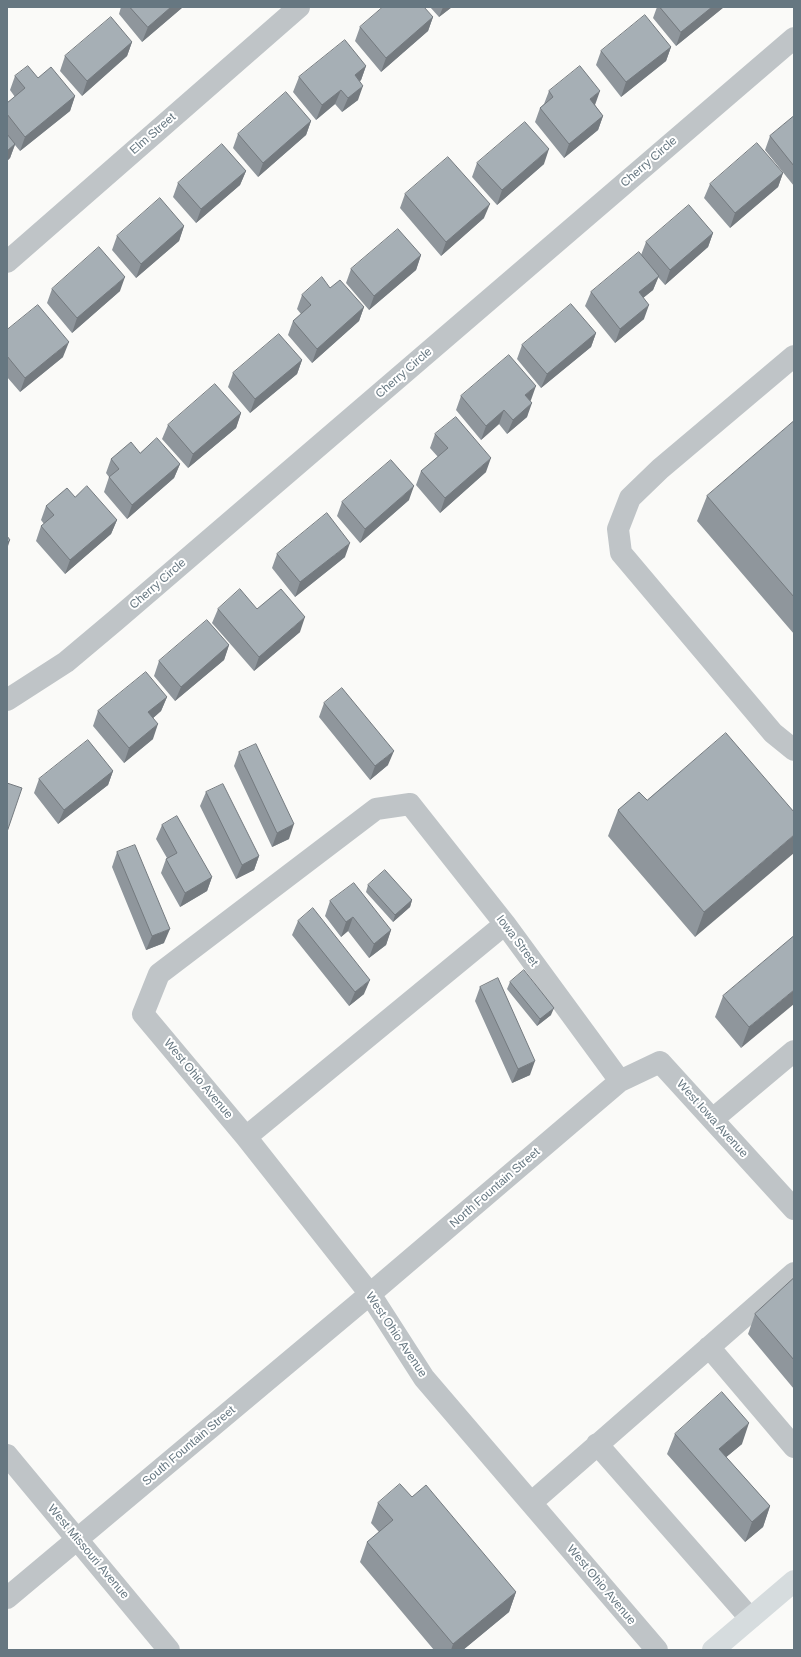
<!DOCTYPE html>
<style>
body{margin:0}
#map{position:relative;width:801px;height:1657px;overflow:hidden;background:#fafaf8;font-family:Arial,sans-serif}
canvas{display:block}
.frame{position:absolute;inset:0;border:8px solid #667781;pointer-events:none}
</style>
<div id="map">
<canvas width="801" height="1657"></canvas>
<div class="frame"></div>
</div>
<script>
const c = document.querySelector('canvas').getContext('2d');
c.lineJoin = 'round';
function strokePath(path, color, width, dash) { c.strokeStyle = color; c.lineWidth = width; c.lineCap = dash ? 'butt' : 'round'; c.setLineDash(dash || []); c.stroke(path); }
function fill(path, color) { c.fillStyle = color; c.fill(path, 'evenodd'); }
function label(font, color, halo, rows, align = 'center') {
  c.font = font + ' Arial,sans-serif'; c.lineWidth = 4; c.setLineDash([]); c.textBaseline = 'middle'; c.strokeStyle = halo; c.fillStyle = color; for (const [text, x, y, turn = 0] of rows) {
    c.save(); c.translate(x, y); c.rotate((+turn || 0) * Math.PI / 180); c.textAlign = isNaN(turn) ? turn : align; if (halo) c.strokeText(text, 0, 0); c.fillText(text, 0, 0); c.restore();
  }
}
strokePath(new Path2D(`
 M7,262l292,-255
 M794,356l-134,113 -30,29 -12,31 3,24 152,180 21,17
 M7,700l59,-38 50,-42 678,-582
 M620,1081l-115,-157 -95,-120 -34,5 -217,165 -16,40 103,123 124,157 54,84 233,272
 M713,1119l81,-68
 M246,1137l259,-213
 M709,1347l85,100
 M597,1444l153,174
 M7,1455l162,195
 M531,1503l263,-230
 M7,1598l363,-304 250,-213 40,-19 134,147`), '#bfc4c7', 22);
strokePath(new Path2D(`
 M713,1650l81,-69`), '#d6dcde', 22);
fill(new Path2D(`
 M121,7h62l-41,35 -23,-28z
 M430,7h22l-13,10z
 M657,7h67l-48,39 -23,-28z
 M433,17l-5,14 -47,41 -26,-31 5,-14z
 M132,42l-5,14 -45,40 -22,-25 5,-15z
 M671,47l-5,14 -45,36 -25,-32 5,-14z
 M366,66l-5,14 -2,2 -1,18 -16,12 -7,-8 -19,16 -23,-28 6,-15z
 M15,76l23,2 37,18 -5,15 -50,40 -5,-6 -5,13 -3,3v-58l8,-6 -5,-7z
 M549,91l46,14 8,11 -5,14 -34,28 -29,-36 5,-14 4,-4z
 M794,116v70l-29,-36 5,-14z
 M311,121l-5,14 -48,42 -25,-29 5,-14z
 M477,163l67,1 -47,41 -25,-28z
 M246,171l-6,14 -44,38 -23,-26 5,-14z
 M783,173l-5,14 -48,41 -26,-30 6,-14z
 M405,194l79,24 -43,38 -41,-48z
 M184,226l-5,15 -43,37 -24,-28 5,-14z
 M713,233l-5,14 -43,38 -7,-8 -5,13 -10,8 1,21 -29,24 -30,-37 6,-14 50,-37 5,-13z
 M421,255l-5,15 -47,40 -23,-27 5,-14z
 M330,288l34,19 -5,14 -47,42 -24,-28 5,-14 8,-7 -4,-5 5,-14z
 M52,289l68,2 -48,42 -25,-30z
 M7,330l56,27 -43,35 -13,-15z
 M596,333l-5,14 -50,41 -24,-29 5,-14z
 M302,360l-5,14 -47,39 -22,-26 5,-14z
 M461,396l70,4 -1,1 -3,16 -20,17 -8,-10 -18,16 -25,-30z
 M241,413l-5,15 -48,40 -26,-29 6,-14z
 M794,421v213l-97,-113 10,-25z
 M435,434l51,38 -46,41 -24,-28 5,-14 17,-14 -8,-9z
 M140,453l40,11 -6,14 -47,41 -23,-27 5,-15 -3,-4 5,-14z
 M75,497l42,23 -6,14 -46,40 -29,-33 5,-15 3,-2 -3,-4 5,-14z
 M409,500l-49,43 -23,-27 5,-14z
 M277,554l68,3 -50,40 -23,-29z
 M218,609h39l43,23 -46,39 -42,-48z
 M229,645l-5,15 -49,41 -21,-25 5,-15z
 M167,697l-6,14 -8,7v21l-29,24 -31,-37 5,-15z
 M324,703l64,62 -18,15 -51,-63z
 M239,752l50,87 -17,8 -38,-81z
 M113,771l-5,14 -50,39 -24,-31 5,-14z
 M206,792l53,64 -5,14 -18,9 -36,-73z
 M647,800l147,12 -99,125 -87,-101 10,-26z
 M162,825l50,52 -5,14 -27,16 -19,-34 5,-14 1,-1 -11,-19z
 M117,852l47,91 -18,7 -34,-83z
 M368,885l44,15 -2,7 -17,15 -27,-30z
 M330,901l61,29 -5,15 -17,13 -21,-27 -7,6 -16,-21z
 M298,921l66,73 -15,12 -57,-71z
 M794,936l-53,112 -26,-31 8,-21z
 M510,982l41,33 -14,11 -30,-37z
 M480,987l50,88 -18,8 -37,-82z
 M794,1278v111l-46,-55 7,-20z
 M675,1434l67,10 -16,13 44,49 -7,21 -18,15 -78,-88z
 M412,1497l104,95 -7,20 -46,38h-29l-74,-88 7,-20 12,-10 -8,-9 7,-20z`), '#8f969c');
fill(new Path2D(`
 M171,7h12l-41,35 6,-15z
 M443,7h9l-13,10z
 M712,7h12l-48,39 5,-14z
 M433,17l-5,14 -47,41 5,-14z
 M132,42l-5,14 -45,40 5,-15z
 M671,47l-5,14 -45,36 5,-15z
 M366,66l-5,14 -12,10 6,-15z
 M363,86l-5,14 -16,12 6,-14z
 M341,90l-6,14 -19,16 6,-15z
 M600,91l-5,14 -10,8 5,-14z
 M75,96l-5,15 -50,40 5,-14z
 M603,116l-5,14 -34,28 5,-14z
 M311,121l-5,14 -48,42 5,-14z
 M15,144l-5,14 -3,3v-10z
 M549,149l-5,15 -47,41 5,-15z
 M246,171l-6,14 -44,38 5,-14z
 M783,173l-5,14 -48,41 5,-15z
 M490,204l-6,14 -43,38 5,-14z
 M184,226l-5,15 -43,37 5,-14z
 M713,233l-5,14 -43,38 5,-15z
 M421,255l-5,15 -47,40 5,-14z
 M659,276l-6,14 -20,16 6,-14z
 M125,277l-5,14 -48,42 5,-15z
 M649,305l-5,14 -29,24 5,-14z
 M364,307l-5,14 -47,42 5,-14z
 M596,333l-5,14 -50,41 6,-14z
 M69,342l-6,15 -43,35 5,-14z
 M302,360l-5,14 -47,39 5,-14z
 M536,386l-5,14 -11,9 5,-14z
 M532,403l-5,14 -20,17 6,-14z
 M504,410l-5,14 -18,16 5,-14z
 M241,413l-5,15 -48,40 5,-14z
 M491,458l-5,14 -46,41 5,-15z
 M180,464l-6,14 -47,41 5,-14z
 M414,486l-5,14 -49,43 5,-14z
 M117,520l-6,14 -46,40 5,-14z
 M10,540l-3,9v-6z
 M350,543l-5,14 -50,40 5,-15z
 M305,617l-5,15 -46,39 5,-14z
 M229,645l-5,15 -49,41 6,-14z
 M167,697l-6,14 -18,16 5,-15z
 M158,724l-5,15 -29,24 5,-15z
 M394,751l-6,14 -18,15 5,-14z
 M113,771l-5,14 -50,39 6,-14z
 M294,824l-5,15 -17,8 5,-14z
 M794,835v18l-99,84 9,-25z
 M259,856l-5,14 -18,9 6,-14z
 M212,877l-5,14 -27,16 5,-14z
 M412,900l-2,7 -17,15 2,-7z
 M353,917l-5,14 -7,6 5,-15z
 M170,929l-6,14 -18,7 6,-14z
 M391,930l-5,15 -17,13 5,-14z
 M370,980l-6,14 -15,12 6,-14z
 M794,990v14l-53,44 8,-21z
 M554,1008l-3,7 -14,11 3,-7z
 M535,1061l-5,14 -18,8 6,-14z
 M749,1423l-7,21 -30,25 7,-20z
 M770,1506l-7,21 -18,15 7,-20z
 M516,1592l-7,20 -46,38h-12l2,-6z`), '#747a7f');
const building = new Path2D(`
 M130,7h41l-23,20z
 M383,7h41l9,10 -47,41 -26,-31z
 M660,7h52l-31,25z
 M645,15l26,32 -45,35 -25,-31z
 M111,17l21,25 -45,39 -22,-25z
 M345,40l21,26 -11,9 8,11 -15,12 -7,-8 -19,15 -23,-28z
 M28,66l10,12 13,-11 24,29 -50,41 -18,-23v-11l18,-15 -10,-12z
 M580,66l20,25 -10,8 13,17 -34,28 -29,-36 13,-11 -4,-6z
 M286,92l25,29 -48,42 -25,-29z
 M794,116v50l-24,-30z
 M525,122l24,27 -47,41 -25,-27z
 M7,134l8,10 -8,7z
 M757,143l26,30 -48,40 -25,-29z
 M222,144l24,27 -45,38 -23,-26z
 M448,157l42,47 -44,38 -41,-48z
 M160,198l24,28 -43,38 -24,-28z
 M689,205l24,28 -43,37 -24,-28z
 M398,229l23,26 -47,41 -23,-27z
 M99,247l26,30 -48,41 -25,-29z
 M639,252l20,24 -20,16 10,13 -29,24 -29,-37z
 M322,277l8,11 10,-8 24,27 -47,42 -24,-28 18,-16 -9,-10z
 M571,304l25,29 -49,41 -25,-29z
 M38,305l31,37 -44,36 -18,-22v-26z
 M279,334l23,26 -47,39 -22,-26z
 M509,355l27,31 -11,9 7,8 -19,17 -9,-10 -18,16 -25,-30z
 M215,384l26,29 -48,41 -25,-29z
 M456,417l35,41 -46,40 -24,-27 27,-23 -13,-14z
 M794,421v176l-87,-101z
 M157,438l23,26 -48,41 -23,-28 10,-8 -8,-10 20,-17 9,11z
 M391,460l23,26 -49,43 -23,-27z
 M87,486l30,34 -47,40 -29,-34 13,-11 -8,-9 21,-18 8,9z
 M327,513l23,30 -50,39 -23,-28z
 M7,536l3,4 -3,3z
 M240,589l17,20 24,-20 24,28 -46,40 -41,-48z
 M207,620l22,25 -48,42 -22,-26z
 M146,672l21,25 -19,15 10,12 -29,24 -31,-37z
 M342,688l52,63 -19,15 -51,-63z
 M726,733l68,79v23l-90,77 -86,-102 21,-18 8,8z
 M88,740l25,31 -49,39 -25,-31z
 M256,744l38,80 -17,9 -38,-81z
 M7,783l15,5 -15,44z
 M223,784l36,72 -17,9 -36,-73z
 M177,816l35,61 -27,16 -19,-34 11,-6 -15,-28z
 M135,845l35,84 -18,7 -35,-84z
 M385,870l27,30 -17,15 -27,-30z
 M354,883l37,47 -17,14 -21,-27 -7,5 -16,-21z
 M313,908l57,72 -15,12 -57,-71z
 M794,936v54l-45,37 -26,-31z
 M524,970l30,38 -14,11 -30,-37z
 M498,978l37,83 -17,8 -38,-82z
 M794,1278v82l-39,-46z
 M722,1392l27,31 -30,26 51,57 -18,16 -77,-88z
 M400,1484l12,13 14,-12 90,107 -63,52 -86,-102 26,-22 -15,-17z`);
fill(building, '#a6afb5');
strokePath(building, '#747a7f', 1);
label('12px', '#667781', '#fff', [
 ["Elm Street",153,134,-41],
 ["Cherry Circle",649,162,-41],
 ["Cherry Circle",404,373,-41],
 ["Cherry Circle",158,584,-41],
 ["Iowa Street",517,941,53],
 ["West Ohio Avenue",198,1079,50],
 ["West Iowa Avenue",712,1119,48],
 ["North Fountain Street",495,1188,-41],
 ["West Ohio Avenue",396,1335,56],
 ["South Fountain Street",189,1446,-40],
 ["West Missouri Avenue",88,1552,50],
 ["West Ohio Avenue",601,1585,50]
]);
</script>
